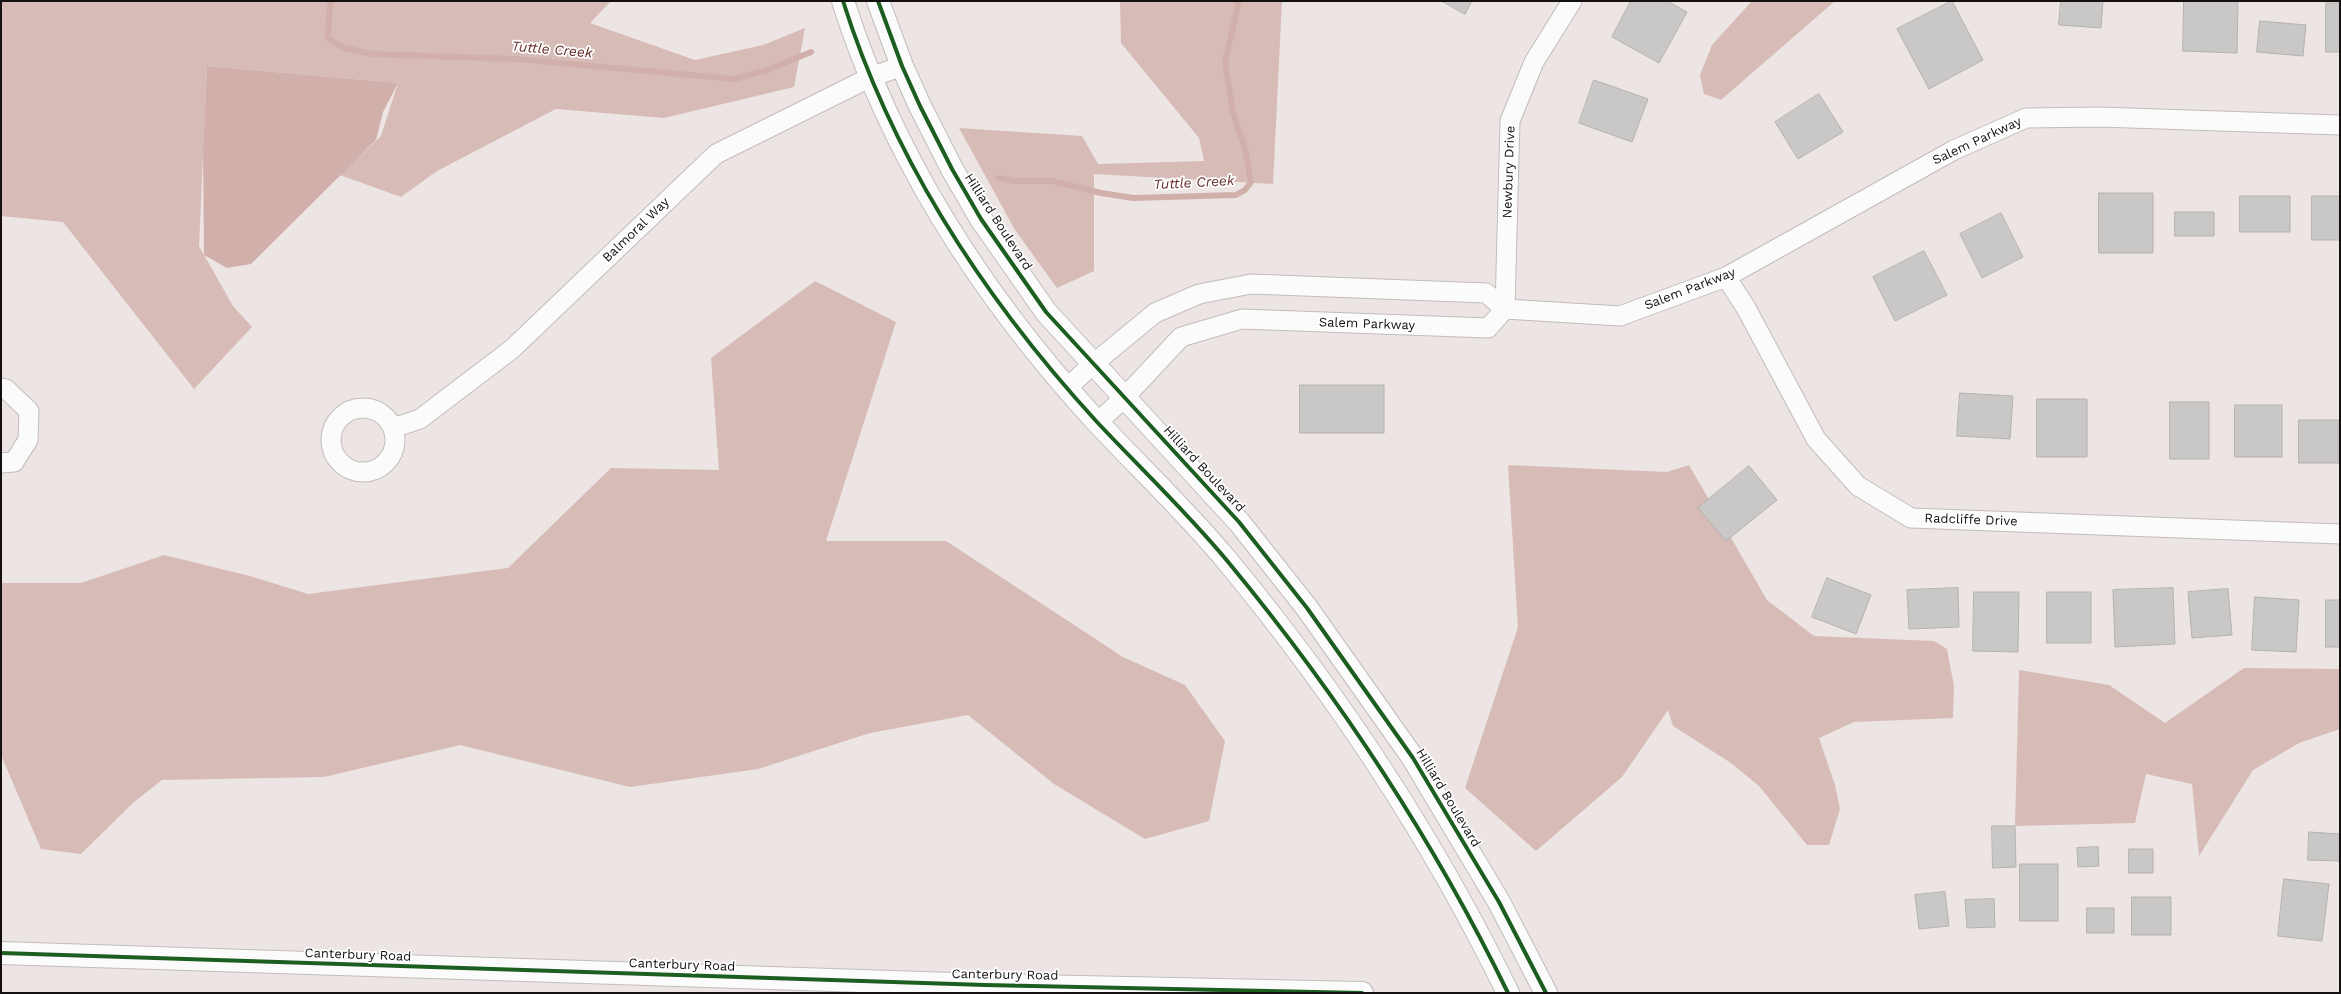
<!DOCTYPE html>
<style>
body{margin:0}
#map{position:relative;width:2341px;height:994px;overflow:hidden;background:#ece5e4;font-family:"Work Sans",sans-serif}
canvas{display:block}
.frame{position:absolute;inset:0;border:2px solid #141010;pointer-events:none}
</style>
<div id="map">
<canvas width="2341" height="994"></canvas>
<div class="frame"></div>
</div>
<script>
const c = document.querySelector('canvas').getContext('2d');
c.lineJoin = 'round';
function fill(path, color) { c.fillStyle = color; c.fill(path, 'evenodd'); }
function strokePath(path, color, width, dash) { c.strokeStyle = color; c.lineWidth = width; c.lineCap = dash ? 'butt' : 'round'; c.setLineDash(dash || []); c.stroke(path); }
function label(font, color, halo, rows, align = 'center') {
  c.font = font + ' "Work Sans",sans-serif'; c.lineWidth = 3.5; c.setLineDash([]); c.textBaseline = 'middle'; c.strokeStyle = halo; c.fillStyle = color; for (const [text, x, y, turn = 0] of rows) {
    c.save(); c.translate(x, y); c.rotate((+turn || 0) * Math.PI / 180); c.textAlign = isNaN(turn) ? turn : align; if (halo) c.strokeText(text, 0, 0); c.fillText(text, 0, 0); c.restore();
  }
}
fill(new Path2D(`
 M1,1h610l-21,22 105,37 68,-15 42,-17 -11,59 -130,31 -108,-9 -119,62 -36,26 -61,-22 41,-39 17,-53 -191,-17 -8,180 34,60 19,21 -58,62 -131,-167 -62,-6z
 M1120,1h162l-9,183 -179,-10v97l-37,17 -42,-58 -56,-102 123,8 16,28 106,-3 -5,-23 -78,-95z
 M1752,1h83l-114,99 -17,-6 -4,-19 12,-30z
 M815,281l81,41 -70,219h120l177,116 62,28 40,56 -16,80 -64,18 -91,-55 -86,-69 -98,18 -112,36 -128,18 -170,-42 -136,32 -162,3 -28,22 -53,52 -40,-5 -40,-94v-172h80l83,-28 86,21 58,18 200,-26 103,-100 108,2 -8,-112z
 M1508,465l159,7 22,-7 78,135 47,36 120,5 13,8 7,37 -1,32 -99,4 -35,16 16,47 5,24 -11,36h-22l-48,-59 -28,-23 -58,-37 -5,-16 -46,67 -86,74 -71,-63 53,-161z
 M2244,668l96,1v60l-41,14 -46,27 -54,86 -7,-72 -46,-10 -11,49 -120,3 4,-156 90,15 56,38z`), '#d7bbb7');
fill(new Path2D(`
 M207,66l191,17 -15,29 -7,28 -125,124 -24,4 -23,-13 -1,-105z`), '#d1b0ab');
strokePath(new Path2D(`
 M330,1l-2,37 13,9 30,7 146,5 217,20 33,-9 44,-18
 M998,178l16,3h39l48,12 32,5 103,-3 9,-5 6,-8 -6,-34 -12,-35 -8,-51 14,-61`), '#d1b0ab', 6);
const building = new Path2D(`
 M1442,1h30l-7,13z
 M1631,1h36l20,11 -28,51 -47,-26z
 M1952,1l31,59 -54,29 -32,-60z
 M2061,1h42l-2,27 -42,-3z
 M2184,1h54l-1,52 -54,-2z
 M2326,3h14v49h-14z
 M2260,21l46,4 -3,31 -46,-4z
 M1594,80l54,19 -16,43 -53,-19z
 M1819,94l24,38 -45,27 -23,-37z
 M2099,193h54v60h-54z
 M2240,196h50v36h-50z
 M2312,196h28v44h-28z
 M2175,212h39v24h-39z
 M2001,213l22,44 -41,21 -22,-44z
 M1924,251l23,44 -52,26 -22,-44z
 M1300,385h84v48h-84z
 M1960,393l53,3 -3,43 -53,-3z
 M2037,399h50v58h-50z
 M2170,402h39v57h-39z
 M2235,405h47v52h-47z
 M2299,420h40v43h-40z
 M1749,466l28,34 -51,41 -28,-33z
 M1827,578l44,17 -15,39 -44,-17z
 M1958,588l1,39 -50,2 -2,-39z
 M2173,588l2,56 -60,3 -2,-57z
 M2228,589l4,46 -40,3 -4,-46z
 M1974,592h45l-1,60 -45,-1z
 M2047,592h44v51h-44z
 M2255,597l44,3 -3,52 -44,-2z
 M2326,600h14v47h-14z
 M1992,826h23l1,41 -23,1z
 M2309,832l31,2 -1,27 -31,-1z
 M2098,847l1,19 -21,1 -1,-19z
 M2129,849h24v24h-24z
 M2020,864h38v57h-38z
 M2284,879l45,5 -7,57 -44,-5z
 M1945,892l4,34 -30,3 -4,-34z
 M2132,897h39v38h-39z
 M1994,899l1,28 -28,1 -2,-28z
 M2087,908h27v25h-27z`);
fill(building, '#c9c8c6');
strokePath(building, '#b3b2b1', 1);
const street = new Path2D(`
 M1726,277l20,31 70,131 42,47 53,32 429,16
 M1505,309l115,7 106,-39 228,-127 72,-32 74,-1 240,8
 M1505,309l5,-188 24,-59 38,-61
 M1068,387l25,-23 62,-51 44,-19 52,-10 235,9 19,16
 M1,388l5,1 23,22 -1,29 -14,22 -13,1
 M331 440a32 32 0 1 1 64 0a32 32 0 1 1-64 0Z
 M1098,422l26,-24 57,-61 61,-18 246,9 17,-19
 M393,428l27,-9 92,-70 204,-195 155,-77 31,-11`);
const secondary = new Path2D(`
 M843,1c50,158 143,300 254,421 44,47 91,91 132,141 109,132 204,276 279,430
 M878,1l24,65 18,40 32,63 29,50 65,93 193,210 68,86 106,150 86,144 47,91
 M1,953l984,32 377,8`);
strokePath(street, '#c2bcbc', 21);
strokePath(secondary, '#c2bcbc', 24);
strokePath(street, '#fcfbfb', 19);
strokePath(secondary, '#fcfbfb', 22);
strokePath(new Path2D(`
 M843,1c50,158 143,300 254,421 44,47 91,91 132,141 109,132 204,276 279,430
 M878,1l24,65 18,40 32,63 29,50 65,93 193,210 68,86 106,150 86,144 47,91
 M1,953l984,32 377,8`), '#1b5e20', 4);
label('13px', '#141010', '#fff', [
 ["Salem Parkway",1977,141,-25],
 ["Newbury Drive",1509,172,-88],
 ["Hilliard Boulevard",998,222,57],
 ["Balmoral Way",636,230,-44],
 ["Salem Parkway",1690,289,-21],
 ["Salem Parkway",1367,324,2],
 ["Hilliard Boulevard",1204,469,47],
 ["Radcliffe Drive",1971,520,2],
 ["Hilliard Boulevard",1448,798,59],
 ["Canterbury Road",358,955,2],
 ["Canterbury Road",682,965,2],
 ["Canterbury Road",1005,975,1]
]);
label('italic 14px', '#672e29', '#fff', [
 ["Tuttle Creek",552,50,5],
 ["Tuttle Creek",1194,183,-3]
]);
</script>
